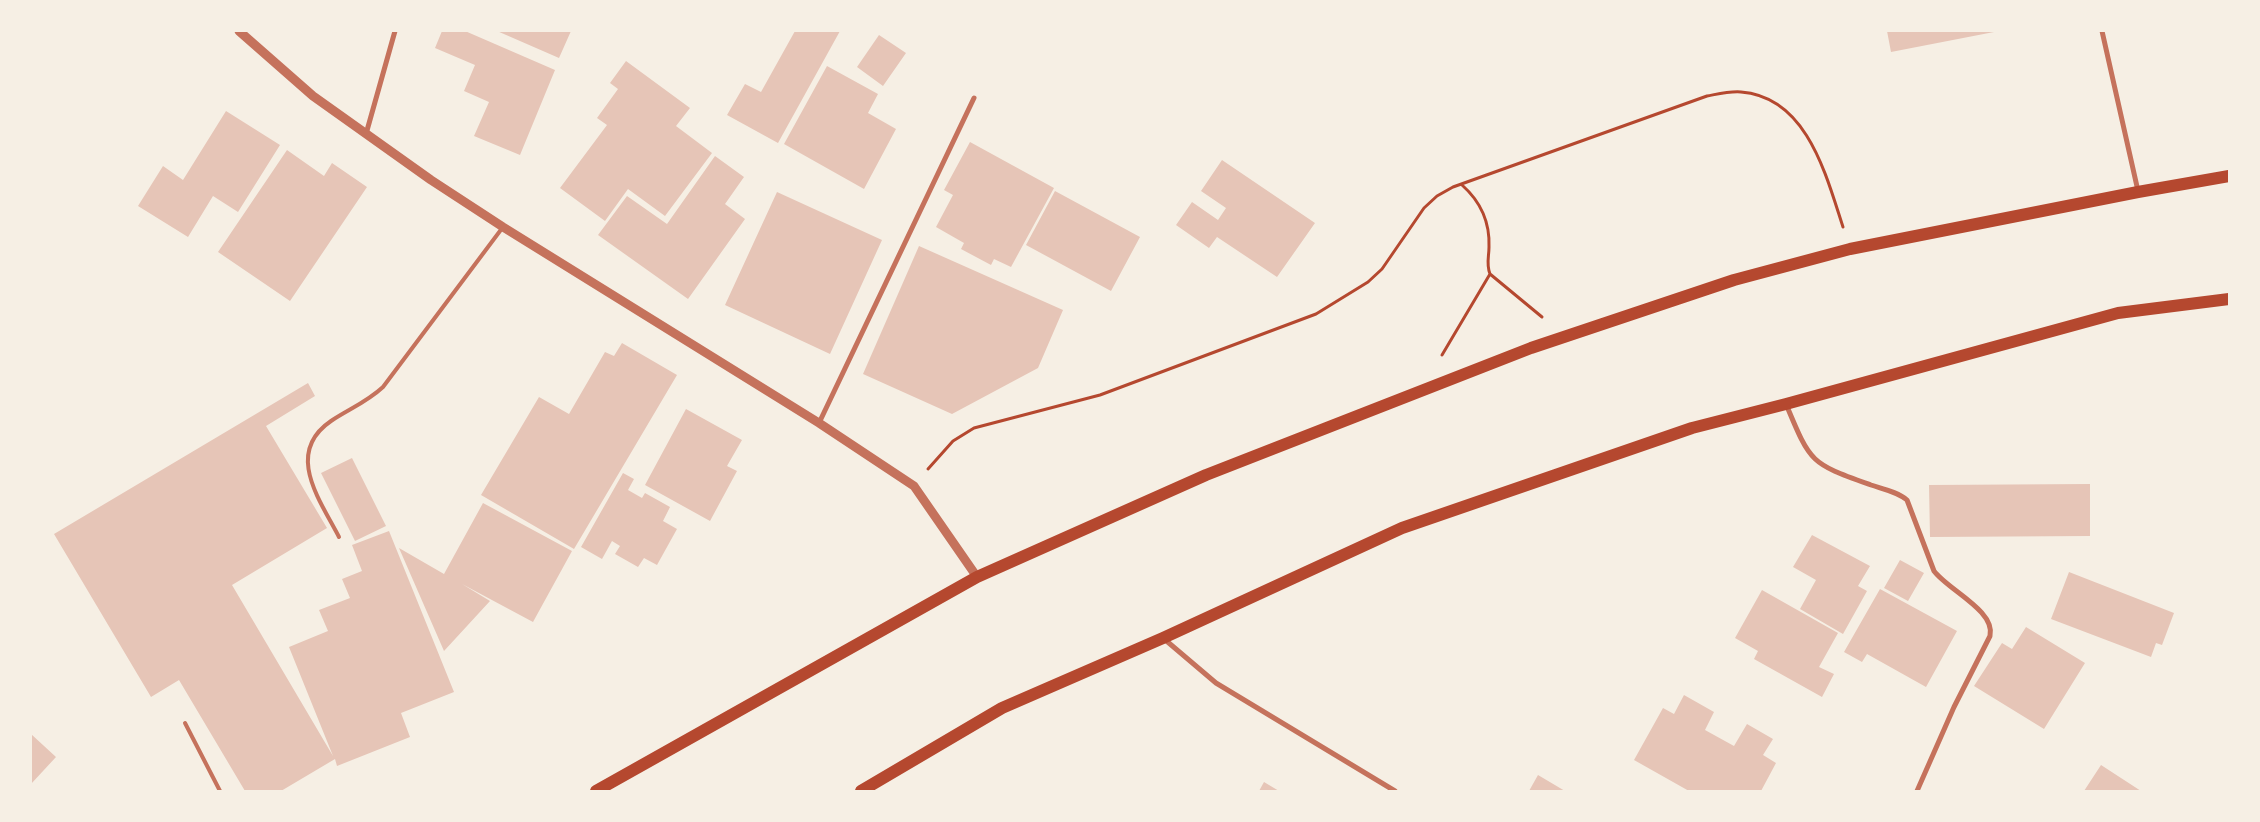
<!DOCTYPE html>
<style>
body{margin:0}
#map{position:relative;width:2260px;height:822px;overflow:hidden;background:#f6efe4;font-family:"Exo 2",sans-serif}
canvas{display:block}
.frame{position:absolute;inset:0;border:32px solid #f6efe4;pointer-events:none}
</style>
<div id="map">
<canvas width="2260" height="822"></canvas>
<div class="frame"></div>
</div>
<script>
const c = document.querySelector('canvas').getContext('2d');
c.lineJoin = 'round';
function fill(path, color) { c.fillStyle = color; c.fill(path, 'evenodd'); }
function strokePath(path, color, width, dash) { c.strokeStyle = color; c.lineWidth = width; c.lineCap = dash ? 'butt' : 'round'; c.setLineDash(dash || []); c.stroke(path); }
fill(new Path2D(`
 M442,31h23l90,39 -35,85 -46,-19 15,-34 -25,-11 11,-26 -40,-17z
 M497,31h74l-12,27z
 M795,31h45l-62,112 -51,-28 18,-31 16,8z
 M1887,31h107v1l-103,20z
 M879,35l27,18 -23,33 -26,-19z
 M626,61l64,47 -14,18 36,27 -47,63 -37,-27 -23,32 -45,-33 47,-63 -10,-7 21,-29 -8,-6z
 M827,66l51,28 -10,19 28,16 -32,60 -80,-45z
 M226,111l54,34 -42,67 -25,-16 -25,41 -50,-31 25,-40 20,14z
 M970,142l84,46 -43,79 -17,-8 -3,6 -30,-16 3,-6 -28,-16 17,-32 -9,-5z
 M287,150l37,26 8,-13 35,24 -77,114 -72,-49z
 M715,156l29,21 -19,27 20,15 -57,80 -90,-64 29,-39 40,28z
 M1222,160l93,63 -38,54 -60,-40 -8,11 -33,-23 16,-23 26,18 8,-12 -25,-17z
 M1055,191l85,46 -29,54 -85,-46z
 M777,192l105,48 -52,114 -105,-49z
 M919,246l144,64 -25,58 -86,46 -89,-40z
 M622,343l55,32 -103,174 -93,-54 58,-98 30,17 36,-62 9,4z
 M308,383l7,13 -49,30 61,102 -95,57 101,171 -44,-109 39,-16 -9,-21 31,-12 -8,-19 20,-8 -10,-26 37,-14 65,161 -53,21 9,24 -73,29 -2,-7 -54,32h-36l-66,-111 -28,17 -97,-163z
 M686,409l56,31 -15,26 10,5 -27,50 -65,-36z
 M352,458l34,68 -31,15 -34,-68z
 M623,473l11,6 -6,11 14,8 3,-5 25,14 -7,14 14,8 -20,36 -13,-7 -6,9 -23,-13 5,-8 -8,-5 -10,18 -21,-12z
 M2090,484v52l-160,1 -1,-52z
 M483,503l89,48 -39,71 -71,-38 28,17 -46,50 -45,-103 45,26z
 M1812,535l58,31 -12,20 9,5 -24,43 -43,-25 16,-29 -23,-13z
 M1900,560l24,13 -16,28 -24,-13z
 M2069,572l105,41 -12,32 -6,-2 -5,14 -100,-38z
 M1880,589l77,42 -31,56 -59,-33 -5,8 -18,-10z
 M1762,590l76,43 -19,34 15,7 -12,23 -68,-38 4,-8 -23,-13z
 M2026,627l59,36 -41,66 -70,-43 28,-43 10,6z
 M1684,695l30,17 -9,18 29,16 13,-22 26,15 -10,16 13,8 -15,28h-72l-55,-31 29,-52 11,6z
 M31,734l25,23 -25,27z
 M2101,765l40,26h-57z
 M1538,775l27,16h-36z
 M1264,782l15,9h-20z`), '#e6c5b7');
strokePath(new Path2D(`
 M1462,185c18,16 28,37 27,62 0,10 -3,17 1,27l52,43
 M1442,355l48,-81
 M928,469l25,-28 21,-13 126,-33 216,-81 52,-32 14,-13 42,-61 13,-12 16,-9 254,-91c11,-2 23,-5 34,-4 66,5 85,83 102,135`), '#b5482f', 3);
strokePath(new Path2D(`
 M339,537c-19,-37 -55,-84 -8,-116 18,-12 36,-19 52,-34l120,-160
 M185,723l35,68`), '#c5725c', 4);
strokePath(new Path2D(`
 M2102,31l36,160
 M366,134l29,-103
 M1786,404c25,60 24,59 85,81 12,4 27,7 36,15l27,71c14,19 62,40 56,65l-36,71 -37,84
 M819,423l155,-325
 M1163,638l53,45 179,108`), '#c5725c', 5);
strokePath(new Path2D(`
 M239,31l74,65 118,84 72,47 316,196 95,63 63,91`), '#c5725c', 9);
strokePath(new Path2D(`
 M596,791l381,-214 229,-102 325,-127 203,-68 116,-31 288,-57 91,-16
 M861,791l141,-83 161,-70 239,-110 290,-100 94,-24 332,-91 111,-14`), '#b5482f', 12);
</script>
